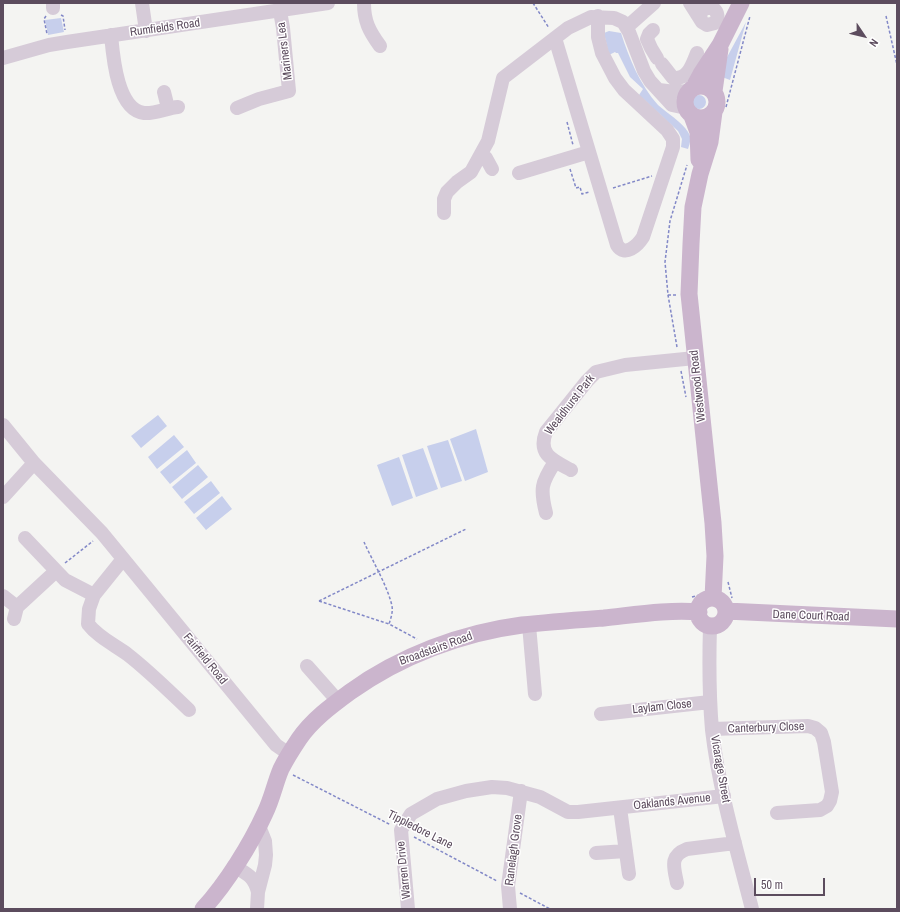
<!DOCTYPE html>
<style>
body{margin:0}
#map{position:relative;width:900px;height:912px;overflow:hidden;background:#f4f4f2;font-family:"Archivo Narrow",sans-serif}
canvas{display:block}
.frame{position:absolute;inset:0;border:4px solid #5c4c5e;pointer-events:none}
.north{position:absolute;left:844px;top:16px;width:40px;height:40px;-webkit-text-stroke:3px #fff;paint-order:stroke;rotate:125deg;font-size:11px;font-weight:700;line-height:16px;text-align:center;color:#5c4c5e}
.north::after{content:'';display:block;margin:auto;width:14px;height:18px;background:#5c4c5e;clip-path:polygon(50% 0,100% 100%,50% 72%,0 100%)}
.scale{position:absolute;left:754px;top:878px;width:71px;height:18px;box-sizing:border-box;border:2px solid #5c4c5e;border-top:0;padding-left:5px;font-size:12px;line-height:14px;white-space:nowrap;color:#5c4c5e;-webkit-text-stroke:3px #fff;paint-order:stroke}
</style>
<div id="map">
<canvas width="900" height="912"></canvas>
<div class="frame"></div>
<div class="north">N</div>
<div class="scale">50 m</div>
</div>
<script>
const c = document.querySelector('canvas').getContext('2d');
c.lineJoin = 'round';
function fill(path, color) { c.fillStyle = color; c.fill(path, 'evenodd'); }
function strokePath(path, color, width, dash) { c.strokeStyle = color; c.lineWidth = width; c.lineCap = dash ? 'butt' : 'round'; c.setLineDash(dash || []); c.stroke(path); }
function label(font, color, halo, rows, align = 'center') {
  c.font = font + ' "Archivo Narrow",sans-serif'; c.lineWidth = 3; c.setLineDash([]); c.textBaseline = 'middle'; c.strokeStyle = halo; c.fillStyle = color; for (const [text, x, y, turn = 0] of rows) {
    c.save(); c.translate(x, y); c.rotate((+turn || 0) * Math.PI / 180); c.textAlign = isNaN(turn) ? turn : align; if (halo) c.strokeText(text, 0, 0); c.fillText(text, 0, 0); c.restore();
  }
}
fill(new Path2D(`
 M61,18l3,14 -16,3 -3,-15z
 M746,22l-16,58 -8,-3 4,-18z
 M609,31l12,2c8,25 19,52 37,72 9,8 24,17 30,27 4,6 2,11 0,17l-7,-2 1,-8 -4,-8 -39,-36 4,-6 -13,-12 -12,-24h-2l-1,-1 -6,3 -5,-22z
 M692 102a7 7 0 1 1 14 0a7 7 0 1 1-14 0Z
 M158,415l9,11 -26,22 -10,-12z
 M476,429l12,43 -23,9 -15,-42z
 M174,435l10,12 -27,22 -9,-12z
 M448,440l14,41 -21,7 -14,-42z
 M423,448l15,41 -22,8 -14,-42z
 M187,450l9,13 -26,21 -10,-12z
 M399,457l14,41 -21,8 -15,-41z
 M198,465l10,12 -26,22 -10,-12z
 M211,481l9,12 -26,21 -10,-12z
 M222,496l10,13 -26,21 -10,-12z`), '#c7cfec');
strokePath(new Path2D(`
 M533,3l16,25
 M61,15l2,1 2,14
 M46,16l-2,3 3,15
 M886,16l11,49
 M726,107l24,-91
 M567,122l6,23
 M570,169l6,19 4,-1 2,7 7,-2
 M613,188l39,-12
 M668,295h9
 M677,347l-9,-52 -3,-33 5,-41 17,-56
 M681,371l5,26
 M364,542c8,18 24,45 28,64 1,6 -1,12 -3,18l28,15
 M65,563l28,-22
 M728,582l4,16
 M692,597l8,-2
 M319,601l147,-72
 M319,601l70,23
 M293,775l98,50
 M414,837l83,44
 M520,893l30,16`), '#8288c7', 1.5, [3, 2]);
strokePath(new Path2D(`
 M142,3l4,28
 M364,3c0,18 5,28 16,43
 M690,3l12,19 5,3 8,-2c4,-5 3,-11 -2,-15h-8l-4,4 -1,7
 M53,8v-5
 M627,27l27,-24
 M653,30l-4,4 -2,5 4,9 6,10
 M111,35c2,21 6,75 33,78 11,1 23,-5 34,-6
 M555,38l62,207c8,13 21,0 26,-8l30,-90v-8l-6,-9 -43,-40 -9,-12 -13,-25 -4,-16v-21
 M3,58l46,-13 18,-3 261,-39
 M662,64l11,14c15,2 19,-13 24,-25
 M659,90l16,2 13,-1
 M164,92l4,16
 M237,108l22,-9 30,-8 -6,-63 -3,-17
 M481,154l5,4 6,11
 M519,173l70,-21
 M444,213v-14l3,-7 10,-10 14,-10 17,-31 15,-63 65,-50 23,-11 23,1 9,4 6,10 15,39 6,10 22,24 14,3
 M3,425l31,38 68,70 174,212 13,9
 M571,470c-17,-9 -34,-15 -25,-38l41,-51 9,-9 29,-7 70,-7
 M3,497l31,-34
 M546,513c-6,-24 -5,-30 9,-51
 M25,538l40,42 29,15
 M123,559l-29,36 -5,14 -1,15c10,13 25,20 39,30 22,17 42,37 62,56
 M3,596l14,11
 M14,619l3,-12 39,-36
 M529,625l6,69
 M710,626c-1,34 -1,69 2,104 7,60 25,120 40,179
 M307,666l31,35
 M601,714l109,-12
 M712,729l96,-3 7,2 6,5 3,9 8,50 -2,9 -3,5 -7,4 -43,3
 M620,808l9,66
 M596,853l30,-2
 M234,866c13,8 20,10 24,26
 M677,883c-3,-16 -8,-27 10,-34l48,-6
 M257,909l1,-17 7,-27 1,-10 -1,-14 -6,-15
 M408,909l-7,-79 10,-16 26,-15 29,-8 26,-4 15,1 33,9 28,15h10l146,-16
 M510,909l-2,-23 13,-95`), '#d6cbd8', 14);
strokePath(new Path2D(`
 M685 102a16 16 0 1 1 32 0a16 16 0 1 1-32 0Z
 M694,87l7,-13 19,-29 21,-42
 M714,91l6,-42
 M692,116l6,16 1,28
 M713,598l2,-42 -2,-33 -24,-229 2,-50 2,-37 7,-33 10,-32 4,-30
 M698 612a14 14 0 1 1 28 0a14 14 0 1 1-28 0Z
 M726,611l171,8
 M203,909c23,-25 48,-65 62,-96 7,-14 10,-30 16,-44 5,-10 12,-21 18,-30 13,-19 32,-33 51,-47 50,-36 111,-59 172,-67 27,-3 55,-5 82,-7 29,-3 66,-9 95,-6`), '#cbb5cd', 17);
label('12px', '#5c4c5e', '#fff', [
 ["Rumfields Road",165,28,-8],
 ["Mariners Lea",285,51,-97],
 ["Westwood Road",698,386,-96],
 ["Wealdhurst Park",570,405,-52],
 ["Dane Court Road",811,616,2],
 ["Broadstairs Road",436,649,-20],
 ["Fairfield Road",205,659,51],
 ["Laylam Close",662,707,-6],
 ["Canterbury Close",766,728,-2],
 ["Vicarage Street",720,769,80],
 ["Oaklands Avenue",672,802,-6],
 ["Tippledore Lane",420,830,27],
 ["Ranelagh Grove",514,850,-83],
 ["Warren Drive",404,870,-96]
]);
</script>
